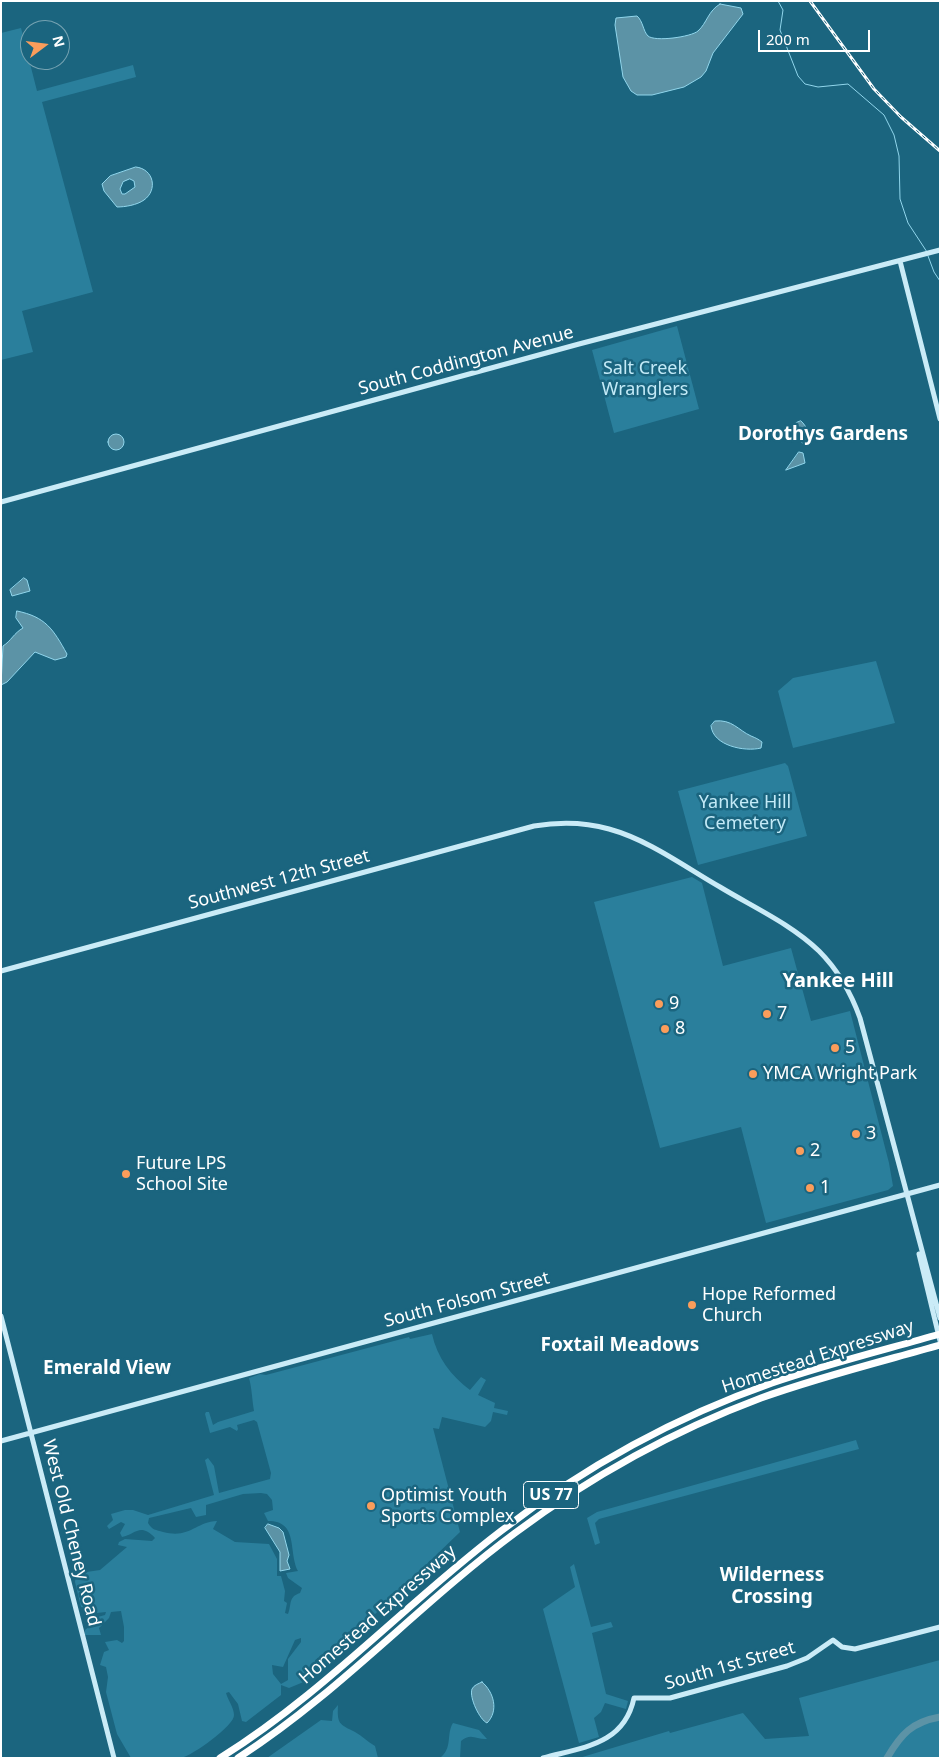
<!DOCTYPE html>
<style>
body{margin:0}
#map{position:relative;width:941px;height:1759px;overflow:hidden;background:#1b657f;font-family:"Noto Sans",sans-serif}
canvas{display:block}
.frame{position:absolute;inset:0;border:2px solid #fff;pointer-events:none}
.north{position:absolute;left:20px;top:20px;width:50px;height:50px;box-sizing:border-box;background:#1b657f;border:1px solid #76a3b2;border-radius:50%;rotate:75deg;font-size:14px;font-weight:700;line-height:20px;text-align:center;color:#fff}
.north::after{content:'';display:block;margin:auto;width:18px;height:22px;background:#fb9d5b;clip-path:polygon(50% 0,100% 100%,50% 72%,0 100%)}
.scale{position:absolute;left:758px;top:30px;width:112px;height:22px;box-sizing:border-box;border:2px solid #fff;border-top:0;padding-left:6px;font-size:15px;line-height:18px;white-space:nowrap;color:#fff;-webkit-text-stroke:4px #1b657f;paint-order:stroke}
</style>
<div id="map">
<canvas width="941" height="1759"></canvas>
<div class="frame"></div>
<div class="north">N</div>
<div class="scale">200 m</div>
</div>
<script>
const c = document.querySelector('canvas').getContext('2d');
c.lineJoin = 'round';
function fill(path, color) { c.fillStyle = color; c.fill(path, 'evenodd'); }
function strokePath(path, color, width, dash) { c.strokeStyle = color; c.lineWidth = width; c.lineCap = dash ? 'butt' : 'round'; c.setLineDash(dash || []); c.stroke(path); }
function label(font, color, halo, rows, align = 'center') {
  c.font = font + ' "Noto Sans",sans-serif'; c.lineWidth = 5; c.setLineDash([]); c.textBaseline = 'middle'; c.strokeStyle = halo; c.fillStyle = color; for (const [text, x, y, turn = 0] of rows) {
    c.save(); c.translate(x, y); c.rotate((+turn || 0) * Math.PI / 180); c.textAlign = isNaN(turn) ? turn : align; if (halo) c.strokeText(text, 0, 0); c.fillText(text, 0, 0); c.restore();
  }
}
fill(new Path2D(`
 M21,28l16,63 96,-26 3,12 -94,25 51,190 -71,19 11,41 -32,8v-327z
 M677,326l22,83 -85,24 -22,-83z
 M876,661l19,62 -102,25 -15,-57 15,-13z
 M785,763l3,3 19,70 -109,29 -20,-74z
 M692,877l10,6 21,83 68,-18 20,73 39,-10 39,152 4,23 -5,4 -122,33 -25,-96 -81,21 -66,-246z
 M432,1334c5,23 19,42 38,56l11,-13 5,3 -8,15 17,8 -1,5 14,3 -1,4 -14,-3 -2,9 -6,6 -43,-10 -3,12 -6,-1 27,104 -117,113 -14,12 -1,-3 -13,6v11l-9,10 -17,7 -8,-3v10l-35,27 -4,-1 -4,-17 -9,-12 -3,1c2,7 8,15 8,22 1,10 -42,41 -53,43 -16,1 -34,0 -50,0l-14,-24 -11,-42 2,-15 -2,-10 -6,-2 4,-13 5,-2 -4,-8 12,-2 5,3 2,-2v-14l-3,-16 -10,1 -2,6 -10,10 2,7h-16v-5l5,-4 4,-8 11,-3 1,-3 -19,2 2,-5 -8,-2 -6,-25 1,-7 4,-2 20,-3 27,-23 -9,-2 1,-3 6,-3 27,2 3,-3c-15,-16 -20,-3 -33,-1l-2,-4 5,-9 -4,-2 -12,7 -2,-3 6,-6 -2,-6 14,-4h8l15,5 66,-20 -9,-35 3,-2 6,8 5,27 51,-14 1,-6 -14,-51 -3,-2 -17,5 1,4 -1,2 -7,-4 -20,6 -5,-19 1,-2h3l4,13 5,-3 36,-11c-2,-12 -2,-22 -5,-33l11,-4 6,1 143,-38 1,2zM261,1493l6,1 5,6 1,10 -9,3 4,8c31,0 20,30 30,50l-12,2 2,5 14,10 -2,5c-12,4 -8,11 -12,21l-3,-1 2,-10 -3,-2 1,-10 -4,-15h-4v-17l-8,-15 -34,-2 -22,-13 4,-8c-22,1 -27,18 -54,11 -7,-2 -11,-2 -15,-9l1,-5 42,-10 5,9 10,-2v-10l37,-11zM301,1638v4l-13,17v21l-7,4 -8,-10 -1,-9 11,2 12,-27z
 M856,1440l3,9 -260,70 -4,4 5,20 -5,2 -8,-27 10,-6z
 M574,1564l17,63 20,-5 2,5 -21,6 14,61 22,7 -2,8 -21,-6 -4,9 -7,6 5,19 -20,6 -36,-134 32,-22 -5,-20z
 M940,1660v98h-361l90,-27 1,2 73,-20 22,26 44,-3 -10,-38z
 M338,1705c-1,19 1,19 17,27 7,4 13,10 20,14l3,12h-111l54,-38 11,1 1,-10z
 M453,1723l26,7 8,9c-10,1 -16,-7 -26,2l-1,17h-20c13,-10 6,-24 13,-35z`), '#2a7f9c');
const water = new Path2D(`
 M720,4l21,4 2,6 -30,39 -7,18 -5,6 -17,10 -32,8h-15l-6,-4 -8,-14 -8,-52 1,-7 21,-2c6,5 6,15 11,20 7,6 43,1 50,-5 9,-8 10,-20 22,-27z
 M136,167c18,2 22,23 8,33 -7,5 -19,7 -27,7l-13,-16 -2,-7 8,-8zM130,179l4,2 1,6 -10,7h-3l-2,-5 3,-7z
 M801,421c6,5 11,17 5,24 -9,-4 -12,-13 -10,-22z
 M108 442a8 8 0 1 1 16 0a8 8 0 1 1-16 0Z
 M799,452l4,1 2,10 -19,7z
 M24,578l3,2 3,11 -18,5 -2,-6z
 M17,611c29,6 36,18 50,43l-1,3 -11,3 -20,-8 -28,30 -6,3 2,-39c8,-5 11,-13 20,-18l-7,-10z
 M715,721c17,-2 23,9 36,15 5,2 7,3 11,6l-1,6c-16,4 -48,-2 -50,-22z
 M268,1524l11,4 4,4 6,23 -2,6 3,8 -10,2v-19l-15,-24z
 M482,1682c12,10 17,29 5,41 -7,-3 -18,-25 -15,-34 2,-4 6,-5 10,-7z`);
fill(water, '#5c93a6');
strokePath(water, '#91d6ec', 1);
strokePath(new Path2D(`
 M778,1l5,9 -3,20 18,46 7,8 13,3 30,-3 36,31 10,20 5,21 1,43 8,24 19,29
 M928,256l6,16 6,9`), '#91d6ec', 1);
strokePath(new Path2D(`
 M887,1758c14,-24 25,-36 53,-41`), '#5c93a6', 7);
strokePath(new Path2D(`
 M900,261l40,158
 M1,502l578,-158 361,-94
 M1,971l533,-145c25,-4 50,-4 75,3 40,11 76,38 111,58 33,20 71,37 99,64 19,19 32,42 41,67l80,300
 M919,1254l21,87
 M1,1316l113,442
 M1,1441l939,-256
 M543,1758c40,-11 81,-13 91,-60h36l117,-32 20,-8 26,-18 9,7 13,2 85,-22`), '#caebf7', 5);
strokePath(new Path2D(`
 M220,1758c103,-64 185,-154 281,-227 82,-63 174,-114 271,-148 55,-19 112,-33 168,-49
 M238,1758c101,-65 181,-154 277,-225 75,-56 158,-102 246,-135 58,-21 119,-36 179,-53`), '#fff', 7);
const rail = new Path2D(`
 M810,1l64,88 27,28 39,34`);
strokePath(rail, '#fff', 3);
strokePath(rail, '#1b657f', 1, [4]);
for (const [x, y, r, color] of [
 [659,1004,5,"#fb9d5b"],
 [767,1014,5,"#fb9d5b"],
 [665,1029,5,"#fb9d5b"],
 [835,1048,5,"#fb9d5b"],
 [753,1074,5,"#fb9d5b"],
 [856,1134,5,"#fb9d5b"],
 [800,1151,5,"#fb9d5b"],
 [126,1174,5,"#fb9d5b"],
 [810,1188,5,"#fb9d5b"],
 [692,1305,5,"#fb9d5b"],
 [371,1506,5,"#fb9d5b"]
]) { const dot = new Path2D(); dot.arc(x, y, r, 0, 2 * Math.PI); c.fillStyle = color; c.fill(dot); strokePath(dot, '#1b657f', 2); }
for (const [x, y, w] of [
 [551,1495,55]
]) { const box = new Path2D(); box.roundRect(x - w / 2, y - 13.5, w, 27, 4); c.fillStyle = '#1b657f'; c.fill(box); strokePath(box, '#fff', 1); }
label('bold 16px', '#fff', null, [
 ["US 77",551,1495]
]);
label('18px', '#fff', '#1b657f', [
 ["South Coddington Avenue",466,361,-15],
 ["Southwest 12th Street",279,880,-15],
 ["South Folsom Street",467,1300,-15],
 ["Homestead Expressway",818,1357,-18],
 ["West Old Cheney Road",71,1533,76],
 ["Homestead Expressway",378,1615,-41],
 ["South 1st Street",730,1666,-16]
]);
label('18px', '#c3eaf7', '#1b657f', [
 ["Salt Creek",645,369],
 ["Wranglers",645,390],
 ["Yankee Hill",745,803],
 ["Cemetery",745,824]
]);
label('18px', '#fff', '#1b657f', [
 ["9",669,1004],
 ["7",777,1014],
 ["8",675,1029],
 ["5",845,1048],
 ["YMCA Wright Park",763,1074],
 ["3",866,1134],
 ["2",810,1151],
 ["Future LPS",136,1164],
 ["School Site",136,1185],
 ["1",820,1188],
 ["Hope Reformed",702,1295],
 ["Church",702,1316],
 ["Optimist Youth",381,1496],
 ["Sports Complex",381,1517]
], 'left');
label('bold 19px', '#fff', '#1b657f', [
 ["Dorothys Gardens",823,435],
 ["Foxtail Meadows",620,1346],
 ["Emerald View",107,1369],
 ["Wilderness",772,1576],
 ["Crossing",772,1598]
]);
label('bold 20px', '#fff', '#1b657f', [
 ["Yankee Hill",838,981]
]);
</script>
